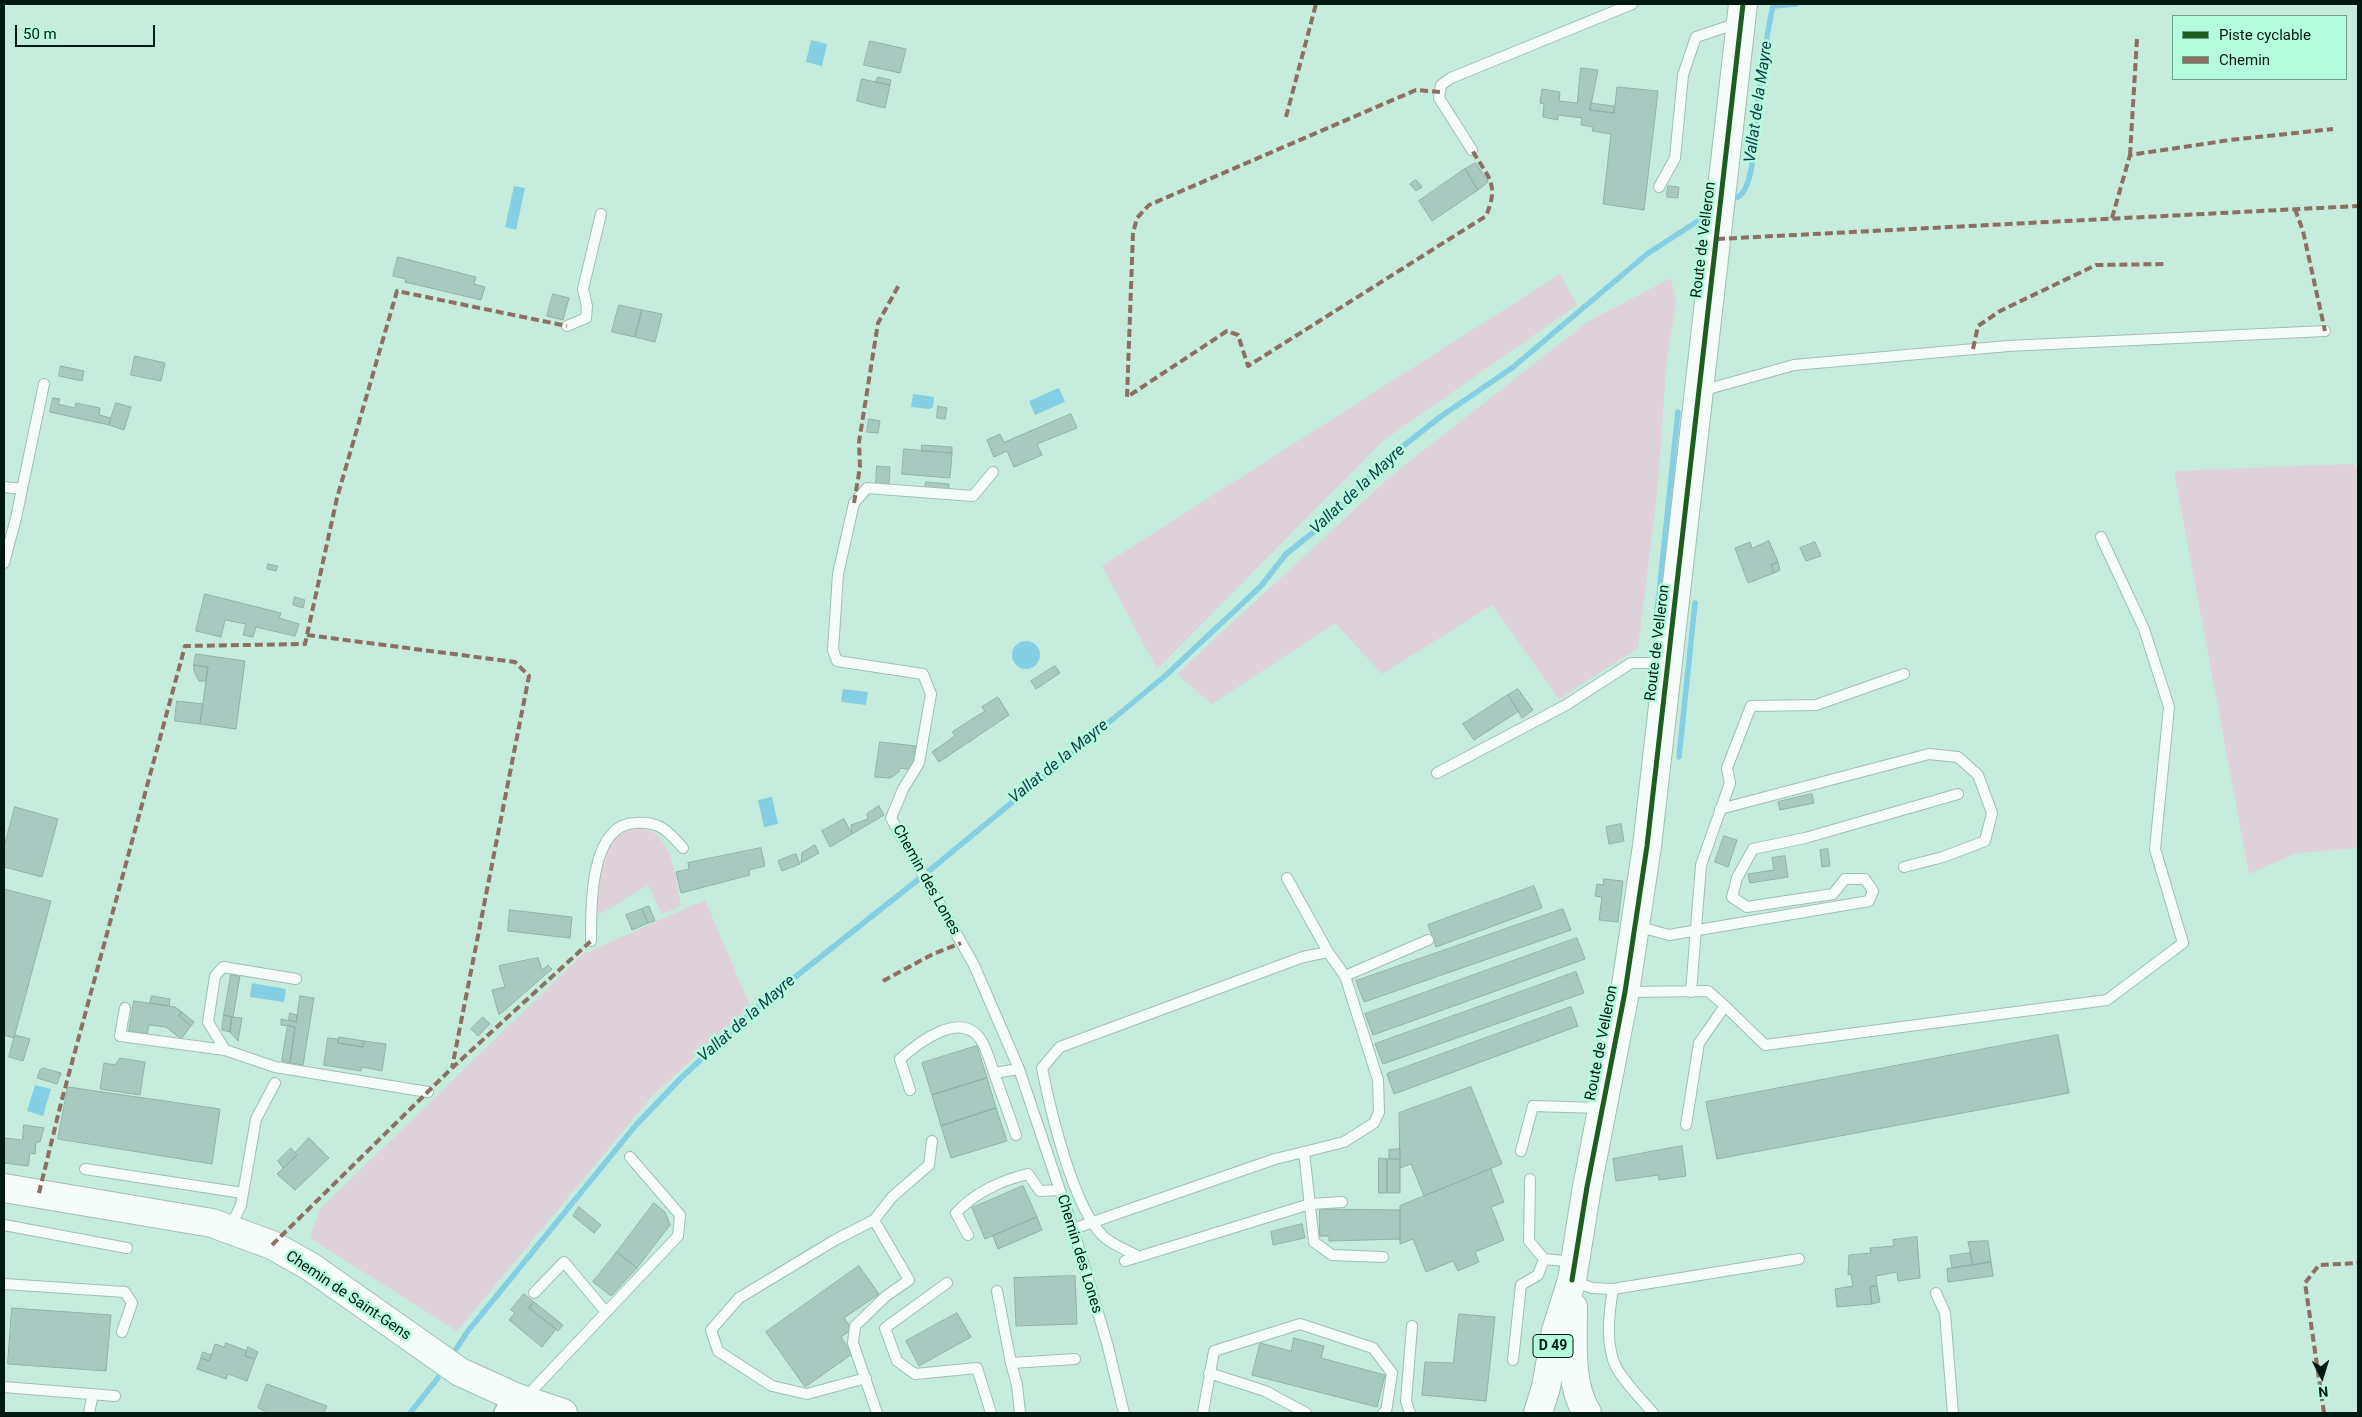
<!DOCTYPE html>
<style>
body{margin:0}
#map{position:relative;width:2362px;height:1417px;overflow:hidden;background:#c5ecdc;font-family:Roboto,sans-serif}
canvas{display:block}
.frame{position:absolute;inset:0;border:5px solid #001910;pointer-events:none}
.legend{position:absolute;left:2172px;top:15px;width:175px;height:65px;box-sizing:border-box;background:#b5fcdf;border:1px solid #6da18c;margin:0;padding:6px 9px;list-style:none;font-size:15px;color:#001910}
.legend li{display:flex;align-items:center;gap:10px;height:25px}
.legend b{width:25px;border:1px solid #6da18c}
.north{position:absolute;left:2297px;top:1352px;width:50px;height:50px;-webkit-text-stroke:4px #b5fcdf;paint-order:stroke;rotate:175deg;font-size:14px;font-weight:700;line-height:20px;text-align:center;color:#001910}
.north::after{content:'';display:block;margin:auto;width:18px;height:22px;background:#001910;clip-path:polygon(50% 0,100% 100%,50% 72%,0 100%)}
.scale{position:absolute;left:15px;top:25px;width:140px;height:22px;box-sizing:border-box;border:2px solid #001910;border-top:0;padding-left:6px;font-size:15px;line-height:18px;white-space:nowrap;color:#001910;-webkit-text-stroke:4px #b5fcdf;paint-order:stroke}
</style>
<div id="map">
<canvas width="2362" height="1417"></canvas>
<div class="frame"></div>
<ul class="legend">
<li><b style="height:6px;background:#1b5e20"></b>Piste cyclable</li>
<li><b style="height:6px;background:#8d6e63"></b>Chemin</li>
</ul>
<div class="north">N</div>
<div class="scale">50 m</div>
</div>
<script>
const c = document.querySelector('canvas').getContext('2d');
c.lineJoin = 'round';
function fill(path, color) { c.fillStyle = color; c.fill(path, 'evenodd'); }
function strokePath(path, color, width, dash) { c.strokeStyle = color; c.lineWidth = width; c.lineCap = dash ? 'butt' : 'round'; c.setLineDash(dash || []); c.stroke(path); }
function label(font, color, halo, rows, align = 'center') {
  c.font = font + ' Roboto,sans-serif'; c.lineWidth = 5; c.setLineDash([]); c.textBaseline = 'middle'; c.strokeStyle = halo; c.fillStyle = color; for (const [text, x, y, turn = 0] of rows) {
    c.save(); c.translate(x, y); c.rotate((+turn || 0) * Math.PI / 180); c.textAlign = isNaN(turn) ? turn : align; if (halo) c.strokeText(text, 0, 0); c.fillText(text, 0, 0); c.restore();
  }
}
fill(new Path2D(`
 M1560,274l17,31 -193,135 -227,229 -55,-103z
 M1671,278l5,24 -9,56 -10,137 -19,153 -79,51 -67,-94 -110,69 -47,-51 -123,81 -35,-30 214,-198 195,-153z
 M2353,464l5,4v380l-62,5 -47,21 -75,-403z
 M643,827c31,10 32,52 38,79l-19,8 -14,-29 -46,28h-5c-3,-7 0,-16 0,-24 3,-32 10,-58 46,-62z
 M705,900l45,106 -98,90 -195,235 -147,-93 10,-29 263,-255z`), '#e0d2da');
fill(new Path2D(`
 M811,40l16,4 -5,22 -16,-4z
 M514,186l11,2 -9,42 -11,-3z
 M1059,388l6,14 -30,13 -6,-14z
 M913,394l21,3 -1,10 -4,2 -18,-2z
 M1012 655a14 14 0 1 1 28 0a14 14 0 1 1-28 0Z
 M843,689l25,3 -2,13 -25,-3z
 M772,797l6,27 -14,3 -6,-27z
 M252,983l34,6 -2,13 -34,-5z
 M35,1085l16,4 -8,27 -16,-5z`), '#85cfe4');
strokePath(new Path2D(`
 M1738,197c18,-10 17,-77 20,-96 4,-32 8,-64 15,-95l23,-2
 M1656,622l22,-210
 M1679,757l16,-154
 M456,1349l12,-18 168,-206 45,-47 75,-70 168,-133 241,-199 96,-90 25,-32 49,-39 27,-31 30,-29 48,-38 72,-49 135,-114 57,-37
 M410,1413l28,-35`), '#85cfe4', 5.5);
const building = new Path2D(`
 M870,41l36,8 -6,24 -36,-8z
 M1581,68l17,2 -8,40 24,3 3,-26 41,4 -14,119 -41,-6 8,-70 -19,-3 1,-4 -12,-2 1,-7 -24,-3v5l-15,-3 1,-13 -4,-1 2,-14 18,3 -1,9 18,2z
 M878,77l13,3 -1,5 -14,-3z
 M862,79l28,6 -5,23 -28,-7z
 M1591,103l23,3v7l-24,-3z
 M1476,163l12,19 -10,8 -13,-21z
 M1465,169l13,21 -46,31 -13,-20z
 M1416,180l6,7 -6,4 -6,-7z
 M1668,186l11,1 -1,11 -11,-1z
 M398,257l78,20 -2,7 11,3 -4,13 -76,-18 1,-3 -13,-3z
 M553,294l16,4 -6,22 -16,-4z
 M619,305l23,5 -7,27 -23,-5z
 M642,310l20,4 -7,28 -20,-5z
 M135,356l30,7 -4,18 -30,-6z
 M61,366l23,5 -2,10 -23,-5z
 M53,398l7,1 -2,5 17,4 1,-5 24,5 -1,7 12,3 -2,7 -59,-13z
 M116,403l15,4 -7,23 -15,-5z
 M938,406l9,2 -2,11 -8,-1z
 M1071,414l6,14 -40,16 5,11 -28,12 -7,-16 -13,6 -7,-17 13,-6 4,8z
 M869,419l11,2 -2,12 -11,-1z
 M922,445l30,2v6l-30,-2z
 M904,449l48,4 -2,25 -48,-4z
 M877,466l13,1 -1,18 -13,-1z
 M926,482l23,2v6l-24,-2z
 M1769,541l9,21 -7,3 3,8 -26,10 -13,-35 15,-6 2,6z
 M1815,542l6,14 -15,5 -6,-13z
 M1778,562l2,8 -6,3 -3,-8z
 M268,564l10,2 -2,5 -9,-2z
 M205,594l76,19 -2,5 20,6 -4,12 -39,-9 -3,10 -10,-2 3,-11 -21,-4 -4,17 -25,-6z
 M295,597l10,3 -2,8 -10,-3z
 M196,654l49,7 -9,68 -36,-5 8,-57 -14,-2z
 M194,665l14,2 -2,14h-7l-5,-10z
 M1055,666l5,7 -24,16 -5,-8z
 M1518,689l15,21 -11,8 -14,-23z
 M1508,695l11,16 -45,29 -11,-16z
 M998,697l11,18 -70,47 -7,-10 23,-16 -3,-4 33,-21 -3,-4z
 M177,701l26,3 -3,20 -25,-3z
 M880,742l36,4 -4,24 -12,-2 -1,4 -9,6 -15,-1z
 M1812,794l2,9 -34,7 -2,-8z
 M879,806l5,9 -32,19 -1,-9 17,-6 -1,-5z
 M15,807l43,12 -16,58 -38,-10v-20z
 M844,819l8,15 -22,13 -8,-16z
 M1621,824l3,17 -15,3 -3,-17z
 M1724,836l13,4 -9,27 -13,-5z
 M815,845l4,8 -18,10 1,-10z
 M761,848l4,18 -16,4 1,5 -69,18 -5,-21 13,-3 -1,-6z
 M1828,849l2,17 -8,1 -2,-17z
 M796,854l4,10 -18,7 -4,-10z
 M1785,856l3,21 -38,6 -2,-9 26,-4 -2,-12z
 M1604,879l19,2 -5,41 -19,-2 3,-23 -7,-1 2,-12 6,1z
 M1534,886l8,22 -106,39 -8,-22z
 M4,889l47,12 -37,137 -10,-3z
 M649,906l6,15 -7,2 -6,-14z
 M642,909l6,14 -16,7 -6,-15z
 M1563,909l8,21 -207,72 -8,-21z
 M510,910l62,7 -2,21 -62,-7z
 M1577,938l8,21 -212,76 -8,-21z
 M538,958l4,12 6,-5 4,4 -53,46 -7,-25 13,-3 -6,-21z
 M1576,972l8,21 -201,71 -8,-20z
 M231,975l9,1 -7,41 -9,-2z
 M152,996l18,3 -1,7 -19,-3z
 M300,996l14,2 -11,67 -13,-2 5,-36 -14,-2v-6l15,3z
 M134,1001l41,6 7,5 -3,4 12,10 -10,13 -15,-12 -17,-2 -2,9 -18,-3z
 M1571,1007l7,19 -184,68 -7,-20z
 M182,1012l12,10 -3,4 -12,-10z
 M290,1013l7,2 -1,7 -7,-2z
 M224,1015l8,2 -2,15 -8,-2z
 M232,1017l10,1 -4,23 -8,-9z
 M483,1017l7,7 -12,12 -7,-7z
 M288,1025l7,2 -5,36 -8,-2z
 M15,1035l15,4 -7,22 -14,-4z
 M2058,1035l11,58 -352,66 -11,-57z
 M339,1037l25,4 -1,6 -25,-4z
 M328,1038l10,1v4l25,4 1,-6 22,3 -4,27 -20,-4 -1,4 -37,-6z
 M977,1046l10,32 -55,17 -10,-32z
 M120,1058l25,4 -5,33 -40,-6 4,-26 11,2z
 M43,1068l18,5 -4,11 -20,-6 3,-8z
 M987,1078l9,30 -55,18 -9,-31z
 M68,1087l152,22 -8,55 -154,-25z
 M1471,1087l31,77 -78,32 -13,-32 -11,4 -1,-55z
 M996,1108l11,33 -56,17 -10,-32z
 M24,1125l20,3 -4,14h-4l-1,12 -5,-1 -2,13 -24,-3v-25l18,2z
 M309,1138l20,20 -34,32 -18,-16 20,-19 -2,-2z
 M1682,1146l4,30 -27,4 -1,-5 -42,6 -3,-22z
 M291,1148l6,7 -14,13 -5,-7z
 M1400,1149v10h-11v-9z
 M1379,1158l8,1v34h-8z
 M1387,1159h13v34h-13z
 M1491,1169l13,33 -13,5 13,33 -29,12 4,10 -21,9 -5,-10 -27,11 -13,-33 -13,5v-38z
 M1023,1186l14,31 -52,22 -13,-31z
 M654,1203l11,9 5,13 -33,43 -20,-16z
 M579,1207l22,18 -7,8 -21,-17z
 M1320,1209l80,1v29l-71,2v-5h-9z
 M1037,1217l5,13 -44,19 -5,-13z
 M1302,1224l3,14 -32,7 -2,-13z
 M1917,1237l3,41 -22,3 -1,-9 -21,4 1,10 -7,1 2,17 -35,3 -2,-18 18,-3 -2,-12 -3,1 1,-20 22,-2 -1,-5 24,-2 -1,-6z
 M1988,1241l3,21 -18,3 -5,-23z
 M617,1252l20,16 -26,28 -18,-14z
 M1970,1253l3,12 -21,3 -2,-12z
 M1991,1262l2,14 -45,6 -1,-13z
 M859,1266l20,28 -35,24 8,11 -11,8 11,17 -47,33 -39,-55z
 M1075,1276l2,48 -61,2 -2,-48z
 M1877,1286l3,16 -8,2 -2,-17z
 M524,1294l10,8 -5,6 27,21 -14,18 -33,-27 6,-7 -4,-3z
 M534,1302l29,23 -5,6 -29,-23z
 M12,1308l99,7 -5,56 -98,-7z
 M957,1313l14,24 -52,29 -13,-25z
 M1459,1314l36,3 -9,84 -64,-6 3,-33 28,1z
 M1294,1338l30,8 -3,12 64,17 -8,32 -125,-32 8,-32 31,8z
 M226,1343l21,8 -2,5 10,3 -8,22 -19,-7 -2,5 -29,-10 4,-11 8,3 6,-17 9,3z
 M248,1347l10,5 -3,7 -10,-3z
 M203,1352l8,3 -2,6 -8,-3z
 M267,1384l60,22 -3,7h-55l-11,-5z`);
fill(building, '#a8c9c0');
strokePath(building, '#8fb1a8', 1);
const lane = new Path2D(`
 M1472,150l-33,-52 2,-13 10,-7 181,-74
 M1659,187l16,-29 8,-83 13,-38 42,-14
 M567,326l19,-8 1,-12 -4,-17 18,-75
 M1701,391l93,-26 214,-19 317,-15
 M993,472l-20,24 -106,-8 -13,15 -16,71 -5,76 4,11 86,13 8,20 -12,69 -16,26 -12,29 83,147 45,104 54,160 34,114 17,70
 M4,487l18,2
 M4,563l12,-45 28,-134
 M1437,773l129,-68 65,-42h37
 M1720,809l209,-55 29,3 20,18 14,38 -7,28 -42,16 -39,10
 M1287,878l41,74 17,24 33,104 1,32 -5,11 -30,19 -40,10 10,90 18,13 51,2
 M1636,926l33,9 200,-34 4,-10 -8,-12h-20l-12,15 -86,13 -15,-10 5,-19 16,-29 52,-11 153,-44
 M591,941c0,-32 -2,-116 44,-118 25,-2 33,8 48,25
 M1345,976l83,-36
 M296,979l-73,-12 -8,9 -7,46 17,28 50,17 153,25
 M1626,992l82,-1 17,15 -26,37 -13,82
 M1691,992l10,-127 29,-82 -3,-15 24,-62 65,-1 88,-31
 M1725,1006l40,39 342,-45 76,-57 -28,-94 14,-142 -25,-78 -43,-92
 M125,1008l-5,28 105,14
 M994,1073l22,62
 M910,1090l-10,-31c18,-16 61,-50 81,-19 6,9 9,22 13,33l25,-4
 M1521,1151l12,-45 67,2
 M85,1169l158,24
 M1530,1179l-1,62 15,18 31,3
 M874,1220l18,-23 37,-32 3,-24
 M4,1225l123,23
 M230,1228l11,-23 15,-86 19,-36
 M1073,1229l202,-70 29,-7
 M968,1235l-12,-22c18,-20 46,-33 72,-39l12,17 19,-1
 M1139,1257c-11,-7 -27,-12 -36,-21 -30,-29 -53,-127 -61,-168l18,-21 243,-90 25,-5
 M1125,1261l185,-57 32,-2
 M1573,1281l19,7 21,1c-4,24 -8,55 3,78 9,16 25,32 37,46
 M947,1283l-62,45 12,33 18,13 62,-6 14,45
 M4,1284l121,8 7,11 -10,29
 M1613,1289l186,-30
 M997,1291l14,72
 M534,1293l30,-31 41,49
 M1936,1293l9,20 8,100
 M1513,1360l8,-75 17,-10 6,-16
 M1209,1373l56,18 41,22
 M866,1378l-59,16 -35,-8 -54,-35 -7,-21 28,-32 96,-58 39,-20 35,60 -23,16 -31,30 -2,17 24,70
 M4,1387l111,9
 M525,1398l153,-162 2,-21 -50,-58
 M89,1413l4,-19
 M1020,1413l-3,-28 -6,-22 64,-4
 M1203,1413l11,-62 86,-27 73,24 19,25 -6,39 -3,1
 M1410,1413l-4,-12 6,-75`);
const street = new Path2D(`
 M505,1413l10,-16`);
const secondary = new Path2D(`
 M4,1188l208,35 60,22 39,22 149,105 55,25 48,16`);
const primary = new Path2D(`
 M1573,1307c0,34 -4,77 14,106
 M1538,1413l8,-26 10,-56 16,-51 15,-93 38,-195 22,-146 96,-842`);
strokePath(lane, '#a0bfb3', 12);
strokePath(street, '#a0bfb3', 24);
strokePath(secondary, '#a0bfb3', 30);
strokePath(primary, '#a0bfb3', 30);
strokePath(lane, '#f6fcfa', 10);
strokePath(street, '#f6fcfa', 21);
strokePath(secondary, '#f6fcfa', 28);
strokePath(primary, '#f6fcfa', 28);
strokePath(new Path2D(`
 M1440,92l-24,-2 -267,115 -12,13 -4,15 -6,164 100,-66 11,4 10,31 238,-150c14,-33 2,-38 -14,-66
 M1286,117l30,-113
 M2130,155l7,-116
 M2295,209l8,22 22,100
 M2112,218l18,-63 100,-15 103,-11
 M1717,239l641,-33
 M1973,349l5,-23 22,-15 96,-46 70,-1
 M854,503l6,-36 -1,-25 19,-119 22,-40
 M307,635l208,27 14,14 -77,392
 M883,981l50,-27 28,-11
 M39,1193l22,-90 124,-457 120,-2 32,-146 60,-207 170,35
 M272,1245l180,-177 139,-127
 M2324,1413l-19,-130 14,-18 39,-2`), '#8d6e63', 4, [8, 4]);
strokePath(new Path2D(`
 M1572,1280l15,-93 38,-195 22,-146 96,-842`), '#1b5e20', 5);
for (const [x, y, w] of [
 [1553,1346,40]
]) { const box = new Path2D(); box.roundRect(x - w / 2, y - 11.5, w, 23, 4); c.fillStyle = '#b5fcdf'; c.fill(box); strokePath(box, '#001910', 1); }
label('bold 14px', '#001910', null, [
 ["D 49",1553,1346]
]);
label('15px', '#001910', '#b5fcdf', [
 ["Route de Velleron",1704,240,-83],
 ["Route de Velleron",1658,643,-83],
 ["Chemin des Lones",926,880,61],
 ["Route de Velleron",1602,1043,-79],
 ["Chemin des Lones",1079,1254,73],
 ["Chemin de Saint-Gens",348,1296,34]
]);
label('italic 16px', '#0e3847', '#b5fcdf', [
 ["Vallat de la Mayre",1759,102,-82],
 ["Vallat de la Mayre",1358,490,-43],
 ["Vallat de la Mayre",1059,762,-39],
 ["Vallat de la Mayre",747,1019,-41]
]);
</script>
